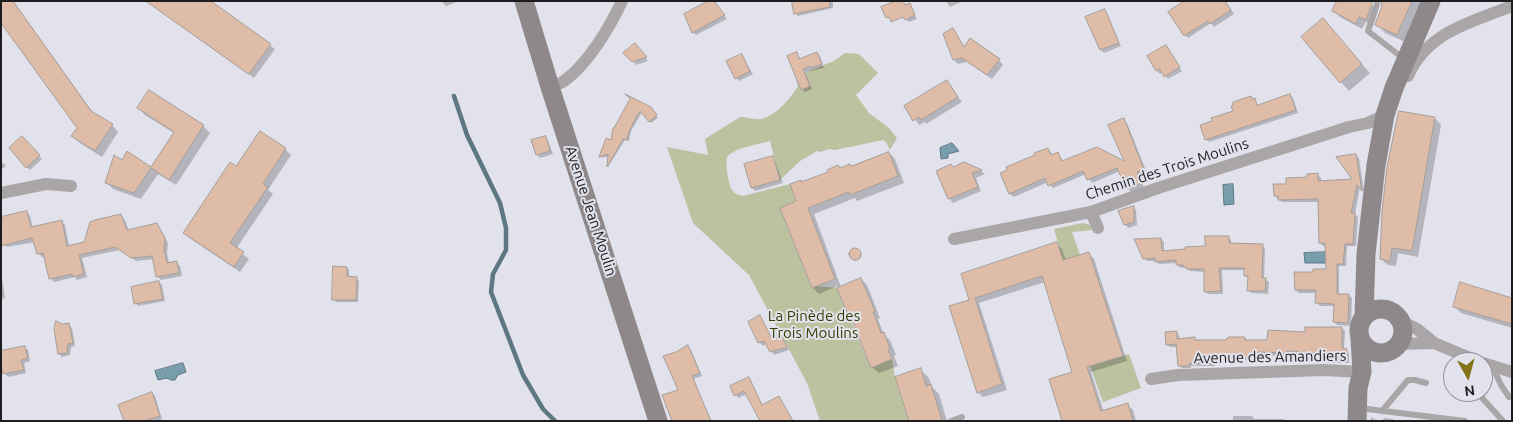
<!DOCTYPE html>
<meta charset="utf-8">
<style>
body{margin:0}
#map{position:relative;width:1513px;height:422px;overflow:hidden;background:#e1e2eb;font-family:Ubuntu,sans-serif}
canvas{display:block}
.frame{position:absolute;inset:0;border:2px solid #1d1d20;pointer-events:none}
.north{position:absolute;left:1443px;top:352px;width:50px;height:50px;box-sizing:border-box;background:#e1e2eb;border:1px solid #93939a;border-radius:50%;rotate:173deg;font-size:14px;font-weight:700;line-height:20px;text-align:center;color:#1d1d20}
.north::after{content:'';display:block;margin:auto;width:18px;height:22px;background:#827417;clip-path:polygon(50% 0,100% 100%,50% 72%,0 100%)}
</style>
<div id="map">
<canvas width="1513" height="422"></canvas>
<div class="frame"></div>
<div class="north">N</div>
</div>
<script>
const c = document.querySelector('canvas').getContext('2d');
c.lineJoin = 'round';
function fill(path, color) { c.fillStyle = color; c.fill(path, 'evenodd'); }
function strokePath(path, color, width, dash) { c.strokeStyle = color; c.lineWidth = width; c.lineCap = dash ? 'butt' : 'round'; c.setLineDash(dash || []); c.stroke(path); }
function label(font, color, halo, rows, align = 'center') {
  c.font = font + ' Ubuntu,sans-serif'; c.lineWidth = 4; c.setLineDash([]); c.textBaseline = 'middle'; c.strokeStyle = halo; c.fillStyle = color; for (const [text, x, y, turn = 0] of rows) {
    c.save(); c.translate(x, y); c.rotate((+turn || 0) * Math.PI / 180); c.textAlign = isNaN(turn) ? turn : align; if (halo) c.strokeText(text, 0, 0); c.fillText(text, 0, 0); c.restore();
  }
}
fill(new Path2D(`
 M845,53l14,1 19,19 -22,22 13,18 20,15 8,10 -7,12 -4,-8 -3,-2 -48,10 -6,-1 -9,3 -3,-1 -17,10 -20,19 -10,-39c-11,3 -35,7 -42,15 -4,4 1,30 4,34 3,4 6,5 11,6l47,-12 6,17 -16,7 32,80 5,-2 20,2 34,80 21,-9 3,18 14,44h-89l-13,-38 -58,-108 -56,-52 -26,-76 41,8 -3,-16 35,-22c6,0 14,3 20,2 14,-1 32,-22 38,-33l-2,-6 5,-6 33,-13z
 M1083,223l8,2 1,5 -20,2 8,23 -17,5 -9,-31z
 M1129,354l12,34 -38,14 -13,-36z`), '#bcc1a0');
const water = new Path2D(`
 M952,143l7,8 -11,3v4l-7,1 -1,-11z
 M1233,184l1,20 -10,1 -1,-20z
 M1329,252l1,11h-25l-1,-10z
 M183,363l3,9 -8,3 -3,5h-4l-4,-2 -9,2 -3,-9z`);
fill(water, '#789eae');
strokePath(water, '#5d7783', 1);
fill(new Path2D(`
 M1,1h12l81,113 18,11 6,7 -16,25 -22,-14 -7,-7 5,-8z
 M146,1h66l-1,2 64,46 -21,29z
 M441,1h18l-13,5z
 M793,1h40v7l-35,8 -3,-3z
 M946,1h17l-13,6z
 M1182,1h43l9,13 -20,13 -3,-4 -23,15 -3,-3z
 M1388,1h36l-19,41 -20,-9 -8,-9z
 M716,4l11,15 -31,16 -3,-3z
 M1371,4l7,7 -5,15 -7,-4 -4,7 -22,-12 -6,-6z
 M909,5l8,14 -8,3 -3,-3z
 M1104,10l3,4 14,32 -17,7 -3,-3z
 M1323,20l47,53 -21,18 -8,-9z
 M953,29l12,19 34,12 4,5 -11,14 -25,-17 -9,2 -4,-4z
 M1166,46l16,25 -14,8 -5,-7 -3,2 -3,-3 -8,-14z
 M638,48l10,13 -12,4 -3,-4z
 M796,53l5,6 16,-6 3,3 4,12 -19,4 7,17 -7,3 -3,-3z
 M741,55l12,19 -14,7 -3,-3z
 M947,82l15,20 -36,22 -1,-2 -6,3 -13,-19z
 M149,91l54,35 7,7 -34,52 -18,-11 -17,25 -28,-10 -7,-7 22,-29 23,16 23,-36 -29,-18 -6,-7z
 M1290,95l3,3 5,15 -89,29 -3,-3 29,-27 19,-12 4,6z
 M631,99l21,12 6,7 -7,5 -9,-11 -11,19 -2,10 -4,-1 -17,27 1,-11 -7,2 -1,-1 6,-17 5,1z
 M1400,112l35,6 6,7 -23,132 -20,-4 -2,13 -8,-1 -7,-6z
 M1123,120l4,3 20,50 -8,3 5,11 -13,5 -3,-4 -8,-17 -28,12 -6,-9 -33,14 -5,-6 -34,15 -4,-3 -8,-20 46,-25 5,6 5,-2 5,9 63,2z
 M22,137l20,22 -12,11 -20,-21z
 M545,138l3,3 5,13 -13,4 -3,-3z
 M285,149l6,6 -23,35 5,4 -37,55 13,10 -9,13 -49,-33 -6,-6 52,-65z
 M889,153l6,6 9,24 -47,18 -2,-3 -41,16 27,73 20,-8 6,6 13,33 -2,1 6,16 6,5 6,15 -2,1 4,10 -19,7 -7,-6 -34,-81 -19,8 -6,-6 -15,-86 4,-18 39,-15 11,-2z
 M1356,155l3,3 5,34 -4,-5 -5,27 3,3 -2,29h-9l-1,20h-7v29h10l3,3 -1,28 -14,-1 -3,-3 1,-16h-15l-3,-3v-10h-18l-3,-3 19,-17 12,-3 -1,-24h-3l-3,-3v-41h-38l-7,-6 13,-10 30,-11 3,3v4l34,-2z
 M772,158l3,3 8,22 -28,8 -3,-3 -7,-23z
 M1,161l5,5 -5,4z
 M964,163l17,8 4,3 -9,4 5,13 -28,12 -4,-5 4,-30z
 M1133,207l3,3 1,15 -9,3 -3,-4z
 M27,213l3,3 3,12 28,-6 4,3 4,21 16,-3 36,-27 4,4 4,11 28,-6 11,18 -1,10 2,10 7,-1 4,4 2,10 -21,4 -4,-4 -3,-17 -18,2 -16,-11 -38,8 5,19 -10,3 -2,-3 -21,5 -3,-3 -6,-22h-3l-3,-3 -4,-12 -28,5 -3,-4z
 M1228,237l3,3v5l31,1 3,3 -1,30 5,3 -1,12 -16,-1 -4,-3 1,-12 -4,-3v-5h-23l1,24h-15l-3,-3v-19l-15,-1 -5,-4 -5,1 -3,-5 -18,1 -3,-3h-9l-3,-3 17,-19 3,3v10l43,-5z
 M1057,244l5,5 4,12 23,-7 5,5 33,102 -36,11 13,40 23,-7 6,5 3,11h-73l11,-48 -29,-91 -66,21 28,87 -24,7 -5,-5 -7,-91z
 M850.5 255a5.5 5.5 0 1 1 11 0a5.5 5.5 0 1 1-11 0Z
 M347,268l2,2v7l7,1 3,3 -1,21h-22l-3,-3z
 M1,272l4,26 -4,1z
 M159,282l3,3 3,16 -27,5 -2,-3z
 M1512,299v29l-51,-15 -7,-7z
 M760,317l12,21 7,-4 10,16 -15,5 -8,-11 -3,2 -4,-4z
 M69,325l3,3 3,18 -4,1 -1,8 -8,2 -3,-3 -4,-25 6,-3z
 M1342,328l3,3 -1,19 5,3v10h-16l-3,-3v-4l-41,-2v2l-29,-1v2h-8v3l-34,-1v5l-4,2h-23v2h-9l-3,-3 -1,-18h-8l-3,-3 9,-12 3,3 1,5 15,-1 2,2h30l18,-3 3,3 20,1z
 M24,347l4,3 2,11 -6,2 2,10 -18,4 -4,-4h-3v-22z
 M688,347l3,3 11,26 -8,3 17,42h-38z
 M921,370l8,8 3,9 7,7 8,27h-37z
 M749,379l13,27 17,-9 14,24h-31l-15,-27 -9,4 -6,-12z
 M152,393l3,3 7,23 -6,2h-31z
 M1233,416h19l2,3h30l2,2h-53z
 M1371,417l7,4h-7z
 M1385,418l8,1 2,2h-15z`), '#0003');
strokePath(new Path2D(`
 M454,96l13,39 33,68 6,25v22l-13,24 -2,18 32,83 20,34 12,12`), '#5d7783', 4.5);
const building = new Path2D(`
 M1,1h12l78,110 22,13 -18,27 -24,-15 6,-8 -76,-105z
 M146,1h65l60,43 -22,30z
 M708,1h6l11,14 -33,18 -8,-19z
 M792,1h37l1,6 -36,7z
 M896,1h7l2,4 5,-2 5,12 -10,5 -2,-3 -12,5 -2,-5 -3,1 -5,-11z
 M1184,1h41l6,9 -21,14 -2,-3 -24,15 -16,-24z
 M1337,1h36l-7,19 -7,-3 -3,7 -24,-13z
 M1381,1h31l-15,34 -22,-10 7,-19z
 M1105,9l14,34 -19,7 -15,-33z
 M1323,18l39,46 -22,19 -39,-46z
 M953,28l11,19 6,-9 30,21 -13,16 -25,-17 -9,2 -10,-26z
 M635,43l12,14 -15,5 -9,-9z
 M1166,45l14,22 -16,10 -4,-8 -4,2 -9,-15z
 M797,52l2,7 18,-7 5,12 -11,4 -1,-2 -7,3 7,17 -9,4 -14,-34z
 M742,54l8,17 -15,8 -9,-18z
 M947,80l11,17 -37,23 -2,-3 -6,4 -9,-15z
 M149,90l55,35 -35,55 -18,-12 -17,25 -29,-10 9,-28 8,5 5,-9 24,16 23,-35 -37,-24z
 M625,94l26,13 6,8 -8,7 -9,-11 -10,18 -3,11 -4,-1 -16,28 1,-13 -9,3 7,-19 5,2 2,-12h1l16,-29z
 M1290,94l6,16 -91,30 -5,-15 12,-4 -1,-3 22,-7 -2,-5 2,-1v-3l18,-6 1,3 3,-1 2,7z
 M1399,111l36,6 -23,134 -20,-3 -2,13 -10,-2 2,-48 5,-44z
 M1124,118l20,52 -7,2 5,11 -15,6 -10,-21 -30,12 -4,-9 -35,15 -3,-8 -36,16 -9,-21 7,-3 -1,-3 29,-12 -1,-2 14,-5 3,7 7,-3 4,9 35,-14 27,14 -16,-36z
 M260,131l26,17 -23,36 5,3 -38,56 14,9 -10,15 -51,-34 47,-71 6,4z
 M22,136l18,19 -14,13 -17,-20z
 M546,136l4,15 -14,4 -5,-15z
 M889,152l9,24 -48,19 -1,-3 -41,16 27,71 -23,9 -32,-80 16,-7 -6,-17 11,-4v2l27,-10 -1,-2 11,-5 2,3 10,-4 1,2z
 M1356,154l6,37 -5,-6 -6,28h4l-2,31h-8l-2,20h-6v30h12l-1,29 -15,-1 1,-18 -19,-1 1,-13h-21l-1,-18h19v-3h13l-1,-26h-6l-1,-44 -40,1v-4h-4l-1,-12h13v-6l21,-1v-3l11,-1v8l34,-2 -16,-22z
 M773,156l7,24 -29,8 -7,-24z
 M964,162l18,8 -10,3 6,14 -30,12 -12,-28 15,-7 2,3z
 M1134,206v16l-10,3 -6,-14z
 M27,211l4,16 31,-7 5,26 17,-4 6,-20 5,-2 26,-6 6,16 30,-7 8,15 -1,11 3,14 10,-2 2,12 -23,4 -4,-21 -21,2 -16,-11 -36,8 5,19 -11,3 -1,-3 -23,5 -6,-26 -6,1 -5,-16 -31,8v-29z
 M1205,236h24v7l34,1 -1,34h4l-1,13h-18l1,-15h-4v-8h-25l2,23 -17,1v-23h-18v-2h-3v-2h-7v-5l-21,2v-4l-12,1 -9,-20 27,-1 1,13 23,-2v-2l20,-1z
 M1057,242l6,18 26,-8 34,104 -36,11 14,44 27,-8 5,18h-71l-13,-42 23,-7 -30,-96 -67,22 27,86 -25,9 -28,-87 20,-6 -8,-26z
 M849 254a6 6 0 1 1 12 0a6 6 0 1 1-12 0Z
 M333,266l14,1v9l10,1 -1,23h-24z
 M861,278l14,33 -2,1 8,21 3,-1 6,17 -2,1 4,9 -21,9 -18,-46h-2l-14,-34z
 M159,281l4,18 -29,5 -3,-17z
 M1460,282l52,16v26l-59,-17z
 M760,315l11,22 9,-4 7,14 -17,5 -6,-11 -6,2 -10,-21z
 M56,321l6,3 7,-1 4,20 -5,1 -1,9 -9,1 -4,-25z
 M1305,327h37v21l5,1v11h-19l1,-6 -42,-3 -1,2 -28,-1 -1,3h-7v3l-34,-2v5l-5,3 -22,-1v3h-11l-2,-22 -10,1 -1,-13 12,-1v8l18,-2v3h31l2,-3h17v3h22l1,-10 37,2z
 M688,345l12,28 -8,3 19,45h-39l-10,-26 16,-5 -15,-34 13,-4z
 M25,346l3,12 -7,2 3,10 -21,4 -2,-8v-15z
 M921,368l5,18 5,-2 11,37h-33l-14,-44z
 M749,377l13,28 17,-9 14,25h-33l-16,-30 -10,5 -4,-10z
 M152,392l8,24 -16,5h-20l-6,-16z`);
fill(building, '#debca8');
strokePath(building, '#a69e99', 1);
strokePath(new Path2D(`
 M1377,4l-9,27 36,28
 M1493,368l8,17 8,12
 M1479,392l4,7 20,22
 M1359,408l106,13
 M1382,411l26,-31h7l11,3
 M951,421l11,-4`), '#aaa6a7', 6);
strokePath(new Path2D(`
 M1408,76c19,-44 63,-54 104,-70
 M550,87c5,-2 10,-3 14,-6 24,-17 46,-54 58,-80
 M1,193l45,-9 25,2
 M1091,212l7,16
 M954,239l137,-27 67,-24 191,-61 19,-4 17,-8
 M1400,321l17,8 17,14 46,19
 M1398,344l36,-1
 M1483,363l29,9
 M1151,379l27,-4 146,-5 38,2`), '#aaa6a7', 12);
strokePath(new Path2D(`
 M524,1l26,86 108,334
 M1359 331a22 22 0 1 1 44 0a22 22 0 1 1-44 0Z
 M1364,317l2,-63 10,-89 9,-50 9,-27 37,-87
 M1357,421l1,-33 4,-16 -2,-33`), '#8f888a', 19);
label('15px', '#1d1d20', '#e1e2eb', [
 ["Chemin des Trois Moulins",1167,169,-18],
 ["Avenue Jean Moulin",591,211,72],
 ["Avenue des Amandiers",1270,357,-1]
]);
label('15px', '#373d00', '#e1e2eb', [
 ["La Pinède des",814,316],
 ["Trois Moulins",814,333]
]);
</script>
